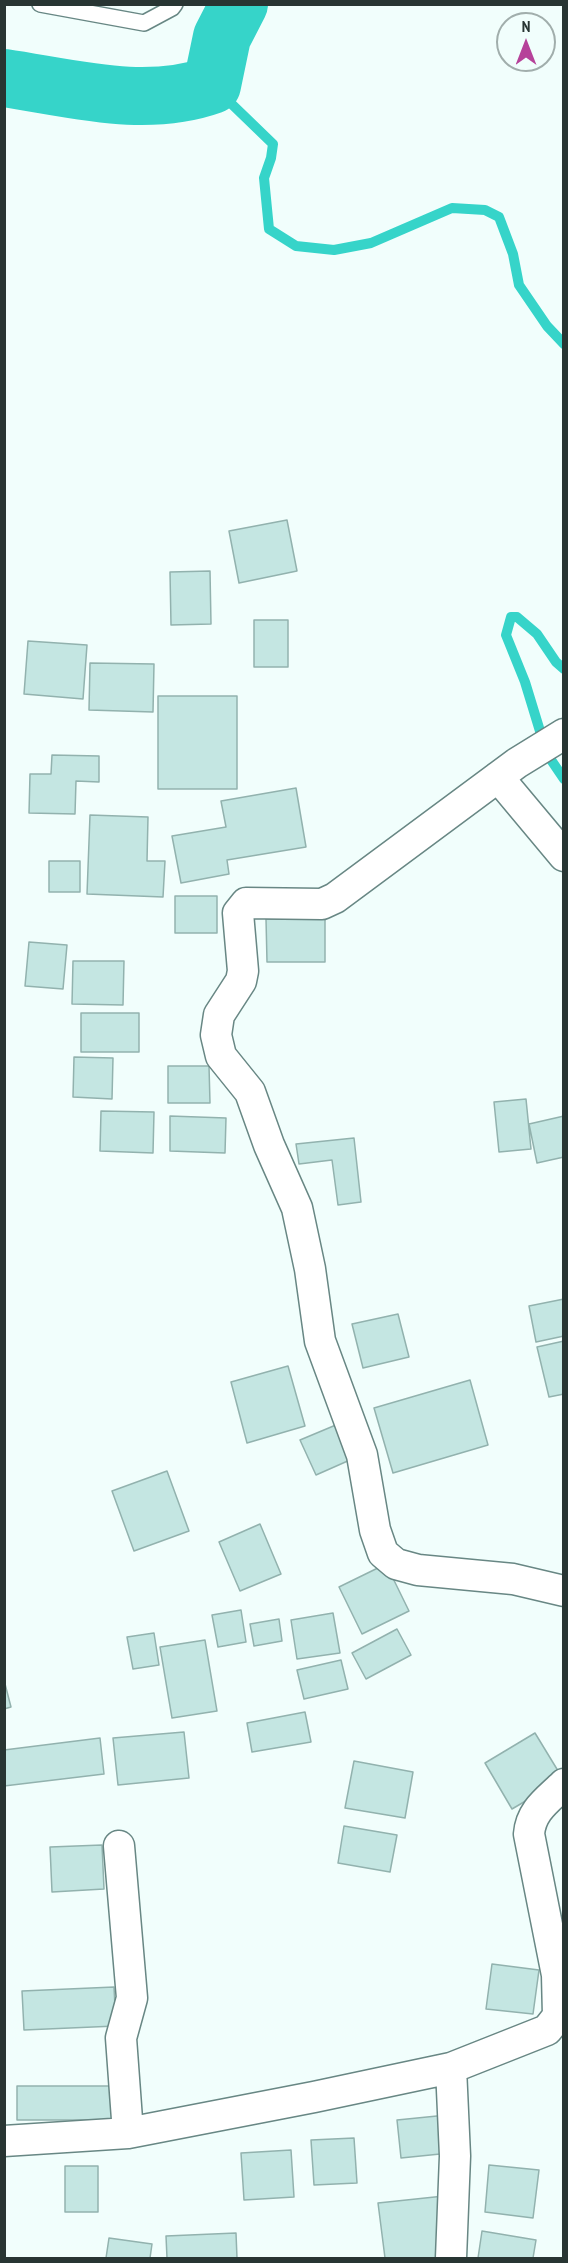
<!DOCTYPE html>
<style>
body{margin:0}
#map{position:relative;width:568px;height:2263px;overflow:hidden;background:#f1fefc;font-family:"PT Sans Narrow",sans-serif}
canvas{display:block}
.frame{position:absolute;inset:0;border:6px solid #283533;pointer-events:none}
.north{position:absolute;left:496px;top:12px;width:60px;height:60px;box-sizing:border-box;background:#f1fefc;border:2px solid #a1aeac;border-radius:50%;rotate:0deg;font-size:16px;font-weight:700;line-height:24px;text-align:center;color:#283533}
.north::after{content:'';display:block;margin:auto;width:21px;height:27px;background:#b6429a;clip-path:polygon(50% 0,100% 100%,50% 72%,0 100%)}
</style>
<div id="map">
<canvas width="568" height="2263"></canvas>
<div class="frame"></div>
<div class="north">N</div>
</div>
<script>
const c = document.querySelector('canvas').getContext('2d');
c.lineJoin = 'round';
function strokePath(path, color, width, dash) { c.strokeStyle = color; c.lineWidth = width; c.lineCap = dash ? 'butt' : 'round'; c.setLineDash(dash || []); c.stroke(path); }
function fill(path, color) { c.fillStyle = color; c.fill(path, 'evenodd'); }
strokePath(new Path2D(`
 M212,85l61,59 -2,14 -7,20 5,51 27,17 38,4 37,-7 81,-35 33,2 14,7 14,37 6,31 28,41 17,18
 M564,669l-8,-7 -19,-28 -20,-17h-6l-5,18 19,47 22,72 17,25`), '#36d4c9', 10);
strokePath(new Path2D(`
 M4,78c68,10 141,31 208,7l10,-48 17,-33`), '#36d4c9', 58);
const building = new Path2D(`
 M287,520l10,51 -58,12 -10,-52z
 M210,571l1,53 -40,1 -1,-53z
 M254,620h34v47h-34z
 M28,641l59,4 -4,54 -59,-5z
 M90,663l64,1 -1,48 -64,-2z
 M158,696h79v93h-79z
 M52,755l47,1v26l-23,-1 -1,33 -46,-1 1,-39h21z
 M296,788l10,59 -79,13 2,14 -48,9 -9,-47 54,-9 -5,-26z
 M90,815l58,2 -1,44h18l-2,36 -76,-3z
 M49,861h31v31h-31z
 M175,896h42v37h-42z
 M266,919h59v43h-58z
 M29,942l38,3 -4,44 -38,-3z
 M73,961h51l-1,44 -51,-1z
 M81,1013h58v39h-58z
 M74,1057l39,1 -1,41 -39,-2z
 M168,1066h41l1,37h-42z
 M526,1099l5,50 -32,3 -5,-50z
 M101,1111l53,1 -1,41 -53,-2z
 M170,1116l56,2 -1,35 -55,-2z
 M564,1116v41l-27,6 -8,-39z
 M354,1138l7,64 -23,3 -6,-45 -33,4 -3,-20z
 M564,1299v37l-28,6 -7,-36z
 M398,1314l11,43 -46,11 -11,-44z
 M564,1341v53l-15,3 -12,-50z
 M288,1366l17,60 -58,17 -16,-61z
 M470,1380l18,65 -95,28 -19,-65z
 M343,1422l16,34 -43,19 -16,-35z
 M167,1471l22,60 -55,20 -22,-60z
 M260,1524l21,50 -41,17 -21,-49z
 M386,1564l23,47 -47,23 -23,-47z
 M241,1610l5,32 -28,5 -6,-32z
 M333,1613l7,40 -43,6 -6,-39z
 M279,1619l3,22 -28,5 -4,-22z
 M397,1629l14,26 -45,24 -14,-26z
 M154,1633l5,32 -26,4 -6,-32z
 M205,1640l12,71 -45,7 -12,-71z
 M341,1660l7,29 -44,10 -7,-29z
 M4,1680l7,27 -7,2z
 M305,1712l6,30 -59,10 -5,-29z
 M184,1732l5,46 -71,7 -5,-47z
 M535,1733l28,46 -51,30 -27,-46z
 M100,1738l4,36 -100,12v-36z
 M354,1761l59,11 -8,46 -60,-10z
 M344,1826l53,9 -7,37 -52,-9z
 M102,1845l2,44 -52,3 -2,-45z
 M492,1964l47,6 -6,44 -47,-5z
 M114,1987l2,39 -92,4 -2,-39z
 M17,2086h95v34h-95z
 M447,2115l3,38 -49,5 -4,-38z
 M354,2138l3,45 -43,2 -3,-45z
 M291,2150l3,47 -50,3 -3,-47z
 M489,2165l50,5 -6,48 -48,-6z
 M65,2166h33v46h-33z
 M444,2196l-3,62h-56l-7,-55z
 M482,2231l54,9 -3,18h-55z
 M236,2233l1,25h-70l-1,-22z
 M109,2238l43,6 -2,14h-44z`);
fill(building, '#c4e6e2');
strokePath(building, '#92b2ae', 1.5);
const lane = new Path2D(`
 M40,4l104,19 28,-15 3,-4`);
const street = new Path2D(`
 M564,734l-47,29 -182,135 -13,6 -76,-1 -8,10 5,58 -2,10 -22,34 -3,20 5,21 29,36 19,53 28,63 13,61 10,72 42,114 13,75 8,23 13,11 22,6 95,9 51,12
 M498,777l66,79
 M119,1846l13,152 -11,40 7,95
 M4,2141l124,-8 186,-36 137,-29 96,-38 11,-14 -1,-41 -28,-141c2,-24 19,-34 35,-50
 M451,2258l4,-102 -4,-88`);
strokePath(lane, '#688784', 18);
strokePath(street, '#688784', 33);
strokePath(lane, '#fff', 15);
strokePath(street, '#fff', 30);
</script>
